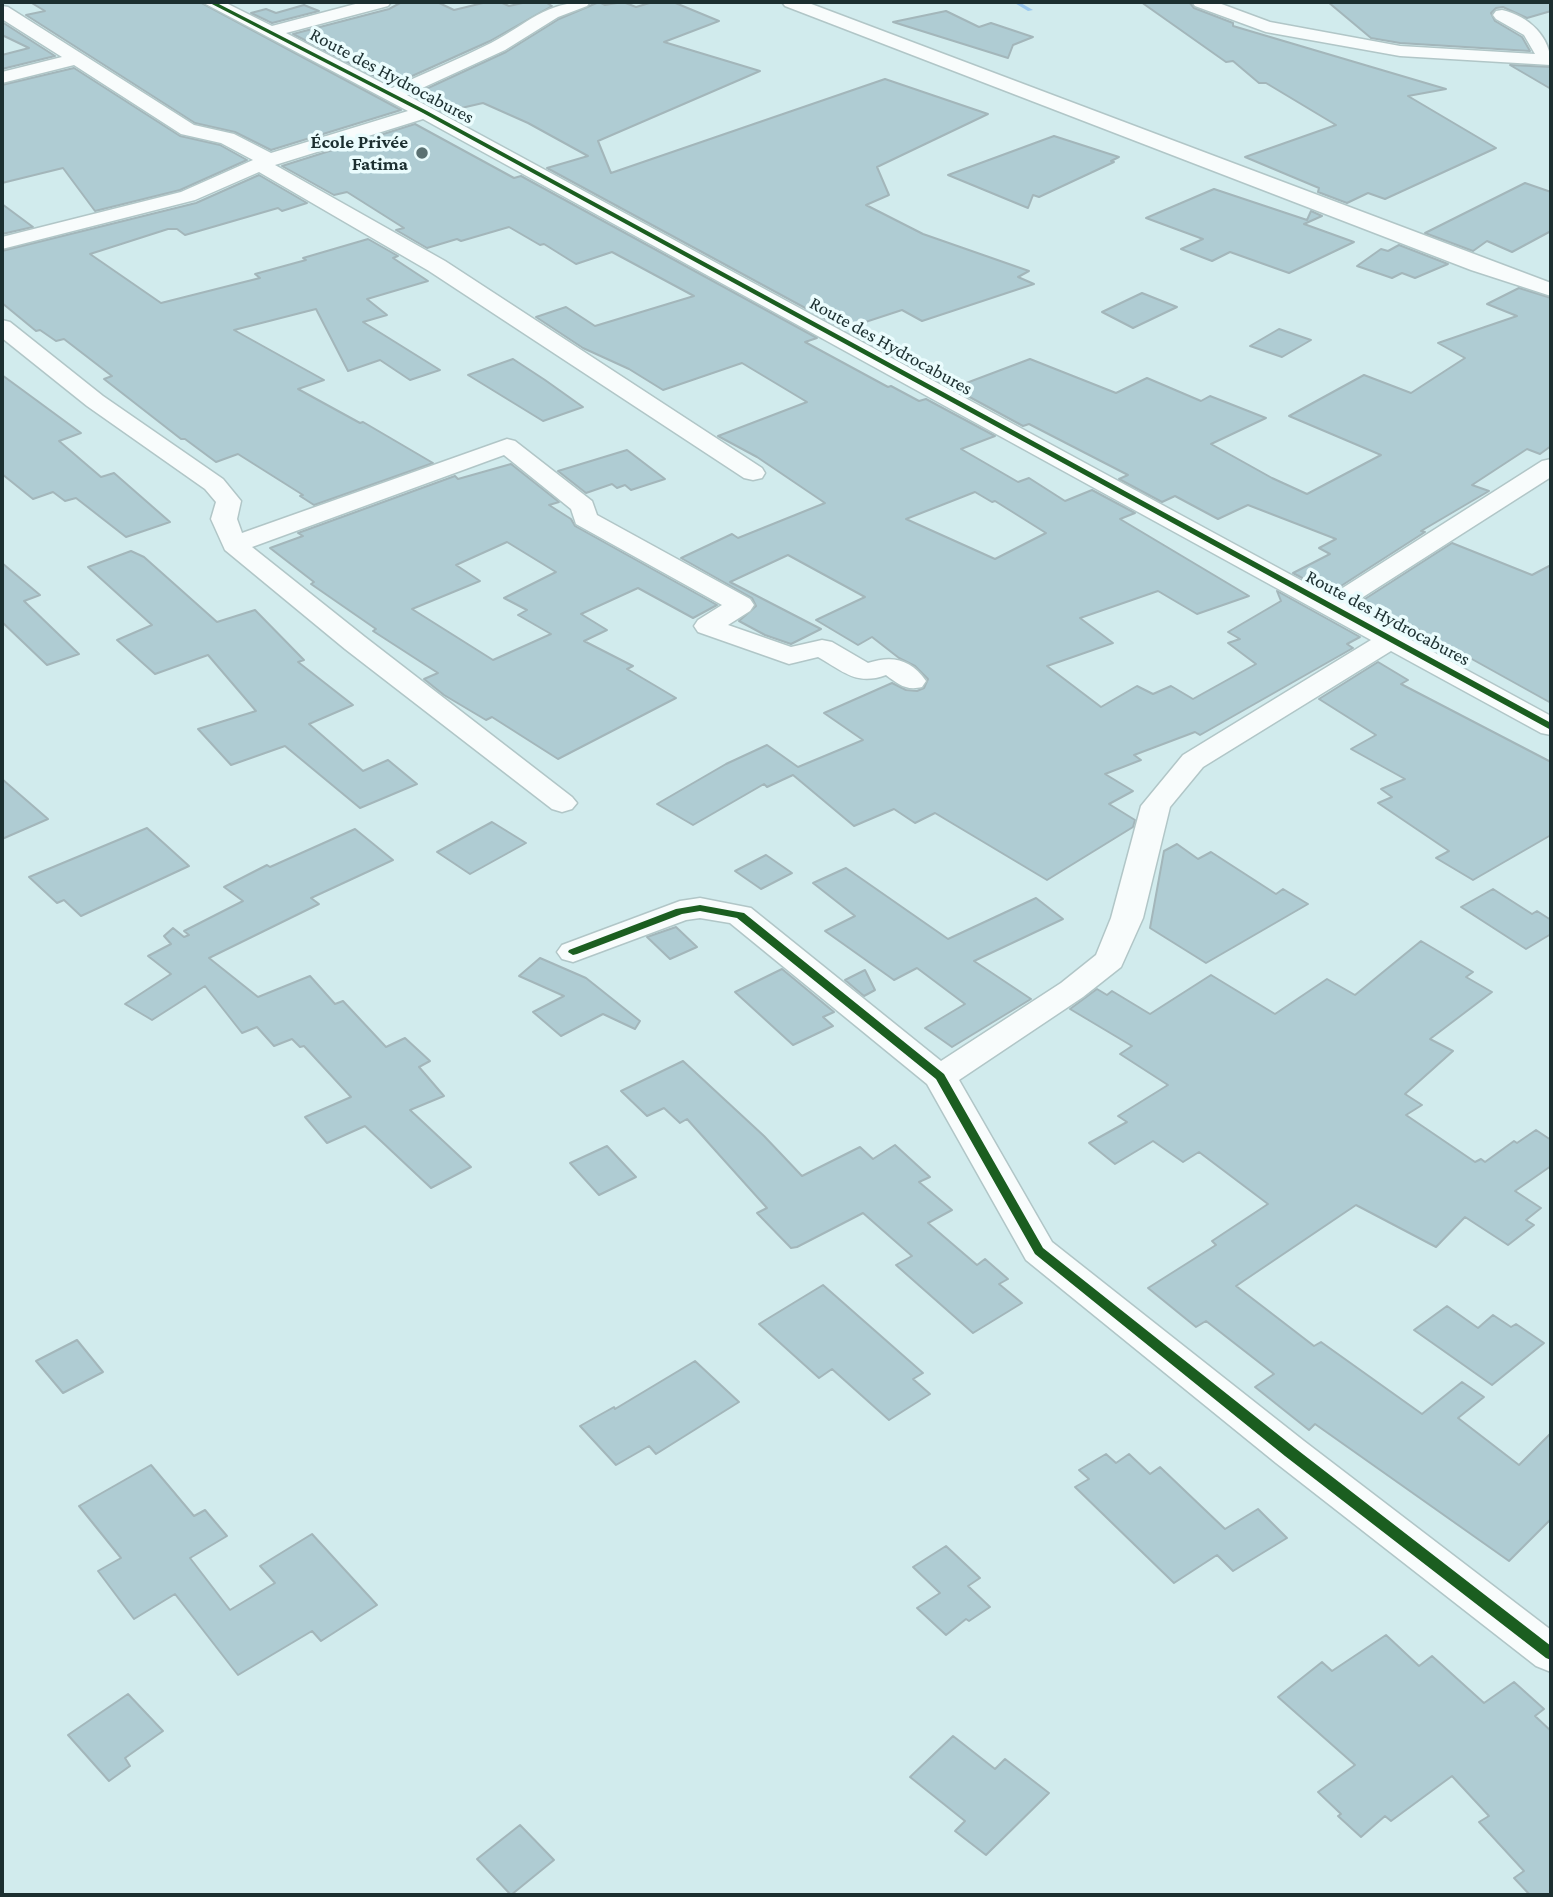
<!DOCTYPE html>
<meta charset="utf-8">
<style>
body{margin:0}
#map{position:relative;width:1553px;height:1897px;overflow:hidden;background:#d1ebed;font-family:"Crimson Pro",serif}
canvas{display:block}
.frame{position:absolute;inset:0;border:4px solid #1c2f30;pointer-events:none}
</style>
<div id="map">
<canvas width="1553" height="1897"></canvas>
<div class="frame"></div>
</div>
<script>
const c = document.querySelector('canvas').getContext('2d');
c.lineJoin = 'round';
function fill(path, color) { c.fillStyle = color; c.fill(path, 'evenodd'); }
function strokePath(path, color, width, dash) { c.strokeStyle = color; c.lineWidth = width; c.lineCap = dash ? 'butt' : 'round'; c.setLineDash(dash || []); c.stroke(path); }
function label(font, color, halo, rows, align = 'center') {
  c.font = font + ' "Crimson Pro",serif'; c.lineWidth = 7; c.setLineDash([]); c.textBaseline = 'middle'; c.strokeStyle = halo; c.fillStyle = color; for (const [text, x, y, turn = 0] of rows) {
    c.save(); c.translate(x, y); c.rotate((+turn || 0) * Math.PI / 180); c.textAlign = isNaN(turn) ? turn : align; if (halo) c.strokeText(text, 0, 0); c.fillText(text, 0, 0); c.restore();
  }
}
fill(new Path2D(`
 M1013,2h6l14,8 -5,1z`), '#9bc9f0');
const building = new Path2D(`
 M30,2h170l201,108 -130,40 -36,-18 -40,-9 -169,-108 19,-4z
 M402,2h35l17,8 33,-8h13l9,4 18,-4h18l7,4 -62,35 -98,44 -99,-51 96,-25z
 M599,2l6,3 18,-3 13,5 17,-5h20l46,19 -55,21 96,29 -162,70 13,32 274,-94 103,35 -111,53 12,28 -23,10 57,29 106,37 -11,6 16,7 -112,37 -20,-11 -58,19 -297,-161 41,-12 -60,-33 -45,-20 -39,9 -31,-17 93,-43 53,-33z
 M1141,2h48l5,6 39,15v3l213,63 -38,7 88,52 -111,51 -17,-6 -21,10 -29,-11 1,-4 -74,-31 91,-32 -70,-42h-7l-26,-22 -7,1z
 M1328,2h223v9l-24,7 -24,-11 -7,1 -5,5 4,8 27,16 8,14 -130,-8 -29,-5z
 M304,5l15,6 -47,12 -21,-10 15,-4 10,4z
 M946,11l33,16 12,-4 42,14 -20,8 -5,13 -115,-36z
 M2,22l53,34 -53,13v-14l27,-7 -27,-13z
 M1510,65l41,2v22z
 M74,68l106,68 40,9 27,15 -67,30 -85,21 -32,-43 -61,15v-98z
 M415,124l99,54 7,-2 296,162 -12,4 83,45 3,-1 28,15 7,-2 69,37 -34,13 57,33 11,-4 36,23 27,-11 43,23 -15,6 129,77 -52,18 -39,-23 -78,27 33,25 -66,23 54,41 36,-21 16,8 18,-8 22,13 63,-35 -28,-21 12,-4 -12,-7 53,-31 -4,-10 83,46 -13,7 6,4 -153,87 -5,-3 -61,23 7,5 -36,14 28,17 -24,13 26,16 -2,7 -86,53 -112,-67 -20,10 -21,-14 -40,17 -61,-51 -26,12 -3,-3 -71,41 -36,-21 69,-40 41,-19 31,22 65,-27 -39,-27 68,-30 14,7 11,1 7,-3 4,-9 -13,-13 -16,-8 -27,-21 -14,8 -42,-25 49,-23 -77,-42 -58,27 91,47 -30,15 -26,-9 -26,-14 17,-15 -4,-8 -71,-40 51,-24 6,4 87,-35 -68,-46 -39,-21 89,-34 -65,-39 -79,27 -34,-21 -46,-21 -47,-31 30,-10 29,19 99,-30 -82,-44 -36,12 -32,-20 -4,1 -31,-18 -48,14 -4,-2 -30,9 -31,-18 8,-2 -57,-36 -13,3 -52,-29zM975,492l17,10 3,-1 51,32 -51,26 -89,-40z
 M1054,136l65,21 -8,4 3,1 -75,35 -6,-2 -5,13 -80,-33z
 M259,175l48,28 -25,8 -4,-3 -93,27 -8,-6h-9l-78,25 71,49 99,-25 -5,-4 51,-14 -3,-2 65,-19 30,17 -5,2 35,23 -61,18 20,16 -24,7 77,48 -30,10 -30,-20 -32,11 -32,-62 -82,21 90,50 -26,9 62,34 3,-1 70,41 -119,42 -14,-9 3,-1 -65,-41 -22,8 -31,-23h-4l-77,-60 8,-3 -48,-37 -8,2 -16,-11 -4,1 -34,-28v-52l194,-48z
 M1525,183l26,9v39l-39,21 -25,-11 -14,10 -48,-18z
 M1214,189l93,31 4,-9 11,5 -18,8 50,18 -65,31 -59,-21 -18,9 -31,-12 22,-10 -57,-21z
 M2,204l31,23 -31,7z
 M1399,245l49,19 -33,14 -13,-5 -10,5 -35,-12 24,-17 7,2z
 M1519,288l32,10v148l-11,8 -13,-5 -55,36 17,6 -68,40 4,1 -95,61 -37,-20 37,-19 -11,-6 17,-9 -88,-34 -30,14 -43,-23 -13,6 -43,-23 9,-4 -99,-51 -6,2 -70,-38 77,-29 86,34 31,-15 54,23 9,-5 56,22 -55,26 61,34 35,16 74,-39 -92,-39 75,-41 47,18 54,-35 -27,-15 79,-27 -30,-12z
 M1142,293l35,14 -44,21 -31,-16z
 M1279,329l32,11 -29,17 -32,-11z
 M513,359l32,21 38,27 -40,14 -75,-46z
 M2,375l79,58 -22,8 42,36 13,-4 56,49 -44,15 -50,-39 -11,3 -12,-9 -20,7 -31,-25z
 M627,450l38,29 -34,11 -6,-5 -8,3 -5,-4 -26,9 -28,-22z
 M511,464l48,38 -10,3 22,14 4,7 142,79 -24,13 -55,-30 -57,26 26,16 -23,11 49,25 -6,3 49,29 -118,61 -66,-42 -6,3 -42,-25 -20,-16 14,-6 -65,-42 3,-2 -65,-45 3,-2 -44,-34 33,-12 -5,-3 157,-57 3,3zM507,542l49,30 -52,26 23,12 -9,5 33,19 -58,26 -81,-51 68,-28 -24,-16z
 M1452,543l80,32 19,-10v138l-153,-85 -11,6 -33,-18z
 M131,551l13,6 73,65 38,-12 49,50 -6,2 55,43 -44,19 54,47 25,-11 29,24 -57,24 -75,-62 -54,19 -33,-36 58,-18 -48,-56 -53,19 -38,-34 35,-15 -64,-58z
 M2,563l38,32 -16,6 55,53 -32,11 -45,-43z
 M1378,662l30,18 -7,4 150,78v73l-78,45 -37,-22 13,-7 -71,-48 14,-6 -11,-8 24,-10 -54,-30 25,-14 -57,-36z
 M2,779l46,40 -46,20z
 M492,822l34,21 -56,31 -33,-22z
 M147,828l42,38 -108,50 -17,-16 -7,3 -28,-26z
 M355,829l38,31 -82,38 8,6 -110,54 49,39 52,-21 25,28 8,-3 43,46 19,-9 25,23 -11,6 25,29 -34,14 61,57 -40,21 -66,-62 -38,17 -22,-26 46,-20 -47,-51 -4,1 -8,-8 -18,7 -17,-19 -15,6 -37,-47 -53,34 -27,-16 46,-30 -23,-18 23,-12 -7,-8 9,-8 11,9 5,-2 -5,-4 59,-30 -19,-14 43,-22 3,2z
 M1177,844l21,15 13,-7 65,42 7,-5 25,15 -102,59 -56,-35 14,-77z
 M766,855l26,18 -31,16 -26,-18z
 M846,868l102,71 88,-41 27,21 -89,42 57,38 -79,48 -27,-19 40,-24 -48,-36 -23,12 -69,-49 30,-15 -42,-33z
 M1493,889l39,25 5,-3 14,9v14l-25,15 -65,-42z
 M676,927l21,20 -27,12 -23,-22z
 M1421,941l52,31 -7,5 26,15 -62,47 23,12 -48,43 17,11 -16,10 69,47 6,-3 4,3 29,-21 3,2 19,-13 15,10v26l-36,25 26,17 -15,12 8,5 -26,20 -43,-28 -29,30 -80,-42 -120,81 78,60 7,-4 101,72 40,-32 22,15 -26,21 61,47 32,-32v86l-42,42 -194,-137 -6,6 -54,-43 19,-13 -68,-53 -10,6 -48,-39 68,-43 -4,-4 56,-37 -69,-52 -16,10 -30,-21 -38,23 -26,-21 38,-21 -9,-6 50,-31 -48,-31 12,-8 -62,-37 27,-20 10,6 5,-4 38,23 61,-39 64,39 52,-35 28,16z
 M540,958l46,20 54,43 -5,8 -32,-15 -42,22 -28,-24 31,-16 -45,-20z
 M782,969l52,43 -11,5 10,9 -40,19 -58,-53z
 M865,970l10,20 -11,6 -19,-16z
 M683,1061l81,75 38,40 58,-29 13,12 22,-14 35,32 -11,5 33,28 -24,13 49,42 8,-6 23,20 -9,5 23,19 -49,30 -77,-68 16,-9 -49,-43 -66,34 -6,1 -34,-35 10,-5 -80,-89 -7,4 -16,-15 -17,8 -26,-25z
 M607,1146l29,31 -37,18 -29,-32z
 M823,1285l100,88 -10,6 17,15 -41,26 -57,-51 -13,9 -60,-54z
 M1447,1306l31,22 15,-13 18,12 5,-3 28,19 -52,42 -78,-55z
 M77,1340l26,32 -40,21 -27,-32z
 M695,1361l44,41 -83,52 -7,-8 -33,19 -36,-39 34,-19 1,2z
 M1106,1454l10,9 13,-9 21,20 10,-7 65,62 33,-20 29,29 -54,33 -16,-16 -43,28 -99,-96 14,-8 -10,-9z
 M151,1465l43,51 11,-6 22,26 -37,22 40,52 45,-27 -15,-17 52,-32 65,71 -56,36 -9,-10 -74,44 -63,-81 -41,25 -36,-48 23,-13 -42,-52z
 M946,1546l34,32 -12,8 22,21 -21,14 -3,-2 -20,16 -29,-27 23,-15 -27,-26z
 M1386,1635l33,31 13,-10 52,47 30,-21 30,27 -9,7 16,15v164h-21l-16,-17 10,-7 -45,-49 10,-6 -37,-40 -61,45 -6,-5 -24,21 -23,-21 3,-2 -23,-22 37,-27 -77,-68 44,-35 10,9z
 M128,1694l35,37 -38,27 5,8 -21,15 -41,-46z
 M953,1736l42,33 10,-10 44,34 -63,62 -31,-24 10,-10 -55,-44z
 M520,1825l34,35 -43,35 -34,-36z`);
fill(building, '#afccd3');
strokePath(building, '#a3b6ba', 2);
const minor = new Path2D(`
 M202,2h22l48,24 91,-24h28l-3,4 -102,27 106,55c33,-15 67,-29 99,-45 38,-20 53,-41 99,-41l-3,4 -29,11 -53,33 -98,45 923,501 212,-135 9,-2v18l-202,129 202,110v19l-10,-2 -150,-82 -188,116 -33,40 -27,111 -22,49 -38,30 -124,83 93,162 252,199 247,189v42l-15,-6 -260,-203 -250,-203 -99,-176 -197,-161 -30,-5 -14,2 -113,42 -11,-3 -5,-7 5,-7 118,-44 20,-3 51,10 190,153 120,-78 35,-28 15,-37 30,-112 42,-51 188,-115 -948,-521 -148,46 170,96 317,207 3,5 -3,5 -9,2 -9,-2 -315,-207 -170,-99 -64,28 -193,49v-12l179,-45 72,-32 -32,-17 -40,-9 -107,-69 -72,18v-11l60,-15 -60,-38v-13l6,1 186,118 40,9 37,19 137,-42z
 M782,2h24l745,281v13l-80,-26 -686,-264z
 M1192,2h24l54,20 130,24 135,8 -11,-19 -28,-16 -3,-4 3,-4 6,-1c27,6 49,27 49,55l-151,-9 -134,-24 -71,-26z
 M2,320l8,2 93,74 120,83 18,22 -4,18 5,14 265,-94 8,2 77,60 5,14 153,84 4,6 -4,6 -22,14 63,22 31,-7 10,2 36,21c24,-8 43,-4 58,18l-4,6c-16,4 -24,-3 -36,-12 -30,11 -43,-4 -68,-18l-29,7 -91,-32 -4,-6 4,-6 24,-15 -146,-81 -5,-15 -67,-54 -252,92 113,90 207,160 5,6 -5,6 -10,3 -10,-3 -207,-160 -120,-99 -14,-31 5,-17 -11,-13 -118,-83 -85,-68z`);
strokePath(minor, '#b1c6c7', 3);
fill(minor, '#f8fcfc');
fill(new Path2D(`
 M208,2h7l212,109 1124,612v7l-1128,-617z
 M700,905l44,8 200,161 99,174 252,200 256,198v14l-5,-2 -261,-202 -250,-202 -99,-175 -199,-161 -37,-7 -18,3 -105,40 -4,1 -5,-3 1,-2 107,-41z`), '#1b5e20');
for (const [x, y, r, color] of [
 [422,153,7,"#5b7172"]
]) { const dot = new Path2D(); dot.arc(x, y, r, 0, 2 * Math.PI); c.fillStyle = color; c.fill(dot); strokePath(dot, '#eafcfd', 2.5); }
label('19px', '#1c2f30', '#eafcfd', [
 ["Route des Hydrocabures",392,76,28],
 ["Route des Hydrocabures",891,346,29],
 ["Route des Hydrocabures",1388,618,28]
]);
label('bold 19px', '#1c2f30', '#eafcfd', [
 ["École Privée",408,142],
 ["Fatima",408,164]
], 'right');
</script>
